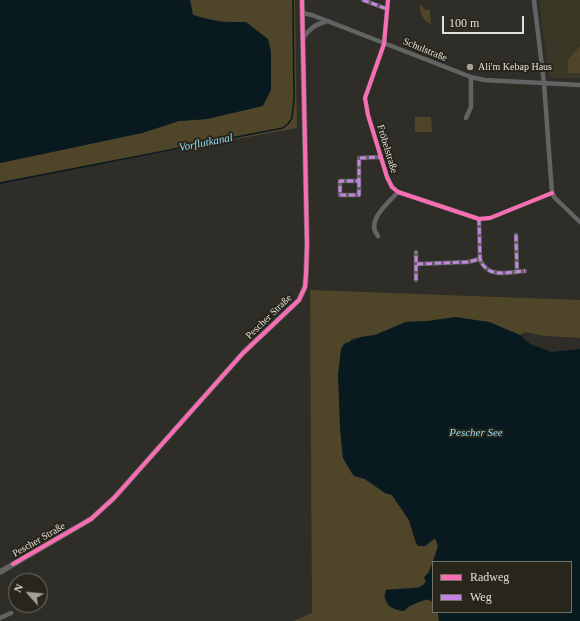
<!DOCTYPE html>
<meta charset="utf-8">
<style>
body{margin:0}
#map{position:relative;width:580px;height:621px;overflow:hidden;background:#2e2d28;font-family:Georgia,serif}
canvas{display:block}
.legend{position:absolute;left:432px;top:561px;width:140px;height:52px;box-sizing:border-box;background:#28251b;border:1px solid #726f67;margin:0;padding:5px 7px;list-style:none;font-size:12px;color:#e1dfd9}
.legend li{display:flex;align-items:center;gap:8px;height:20px}
.legend b{width:20px;border:1px solid #726f67}
.north{position:absolute;left:8px;top:573px;width:40px;height:40px;box-sizing:border-box;background:#28251b;border:1px solid #726f67;border-radius:50%;rotate:297deg;font-size:11px;font-weight:700;line-height:16px;text-align:center;color:#e1dfd9}
.north::after{content:'';display:block;margin:auto;width:14px;height:18px;background:#a2a19b;clip-path:polygon(50% 0,100% 100%,50% 72%,0 100%)}
.scale{position:absolute;left:442px;top:16px;width:82px;height:18px;box-sizing:border-box;border:2px solid #e1dfd9;border-top:0;padding-left:5px;font-size:12px;line-height:14px;white-space:nowrap;color:#e1dfd9;-webkit-text-stroke:3px #28251b;paint-order:stroke}
</style>
<div id="map">
<canvas width="580" height="621"></canvas>
<ul class="legend">
<li><b style="height:5px;background:#f96db3"></b>Radweg</li>
<li><b style="height:5px;background:#c483df"></b>Weg</li>
</ul>
<div class="north">N</div>
<div class="scale">100 m</div>
</div>
<script>
const c = document.querySelector('canvas').getContext('2d');
c.lineJoin = 'round';
function fill(path, color) { c.fillStyle = color; c.fill(path, 'evenodd'); }
function strokePath(path, color, width, dash) { c.strokeStyle = color; c.lineWidth = width; c.lineCap = dash ? 'butt' : 'round'; c.setLineDash(dash || []); c.stroke(path); }
function label(font, color, halo, rows, align = 'center') {
  c.font = font + ' Georgia,serif'; c.lineWidth = 4; c.setLineDash([]); c.textBaseline = 'middle'; c.strokeStyle = halo; c.fillStyle = color; for (const [text, x, y, turn = 0] of rows) {
    c.save(); c.translate(x, y); c.rotate((+turn || 0) * Math.PI / 180); c.textAlign = isNaN(turn) ? turn : align; if (halo) c.strokeText(text, 0, 0); c.fillText(text, 0, 0); c.restore();
  }
}
fill(new Path2D(`
 M539,0h41v78h-31z`), '#3b3727');
fill(new Path2D(`
 M190,0h105l2,128 -297,54v-19l142,-30 37,-12 28,-2 63,-52 1,-16 -40,-29 -28,-3 -10,-4z
 M420,5h2l2,4 6,1 1,14c-8,-3 -11,-10 -11,-19z
 M580,46v27h-12v-13z
 M415,117h16l1,15h-17z
 M310,290l270,10v38l-36,-2 -19,-4 -5,3 -31,-13 -50,-3 -10,2 -23,1 -31,13 -24,4 -11,66v23l3,30 9,16 13,5 20,14 7,2 17,25 7,23 9,3 10,-8 3,8 -14,39c-9,5 -28,2 -38,5l-2,6 5,11 15,4c6,-6 23,-15 29,-9v10h5l1,9h-146l19,-8z`), '#4f4528');
fill(new Path2D(`
 M0,0h190l3,15 27,7h26l22,17 3,12v39l-8,16 -56,13 -28,2 -37,12 -142,30z
 M455,317l34,5 31,13 10,9 22,8 28,-3v272h-141l-1,-9h133v-50h-138v40l-6,-3 -18,7 -5,5c-12,-1 -22,-8 -18,-21l33,-2 7,-6 -2,-5c8,-5 11,-22 14,-31l-3,-8 -10,8h-7l-2,-3 -7,-23 -17,-25 -7,-2 -20,-14 -11,-3 -11,-18 -3,-30 -2,-54 3,-25 3,-5 17,-7 14,-2 31,-13 23,-1z`), '#081a20');
strokePath(new Path2D(`
 M0,183l283,-55 5,-4 4,-6 2,-19 -1,-99`), '#081a20', 1.5);
strokePath(new Path2D(`
 M363,0l24,9
 M388,0l-4,44 -19,54 3,17 19,62 5,10 6,5 81,27 11,-1 62,-25
 M534,0l10,83 8,110 3,5 25,24
 M302,13l10,2 159,62 13,3 96,5
 M303,38c7,-10 13,-14 25,-17
 M466,118l5,-11v-30
 M359,181v14h-19v-14h19v-23l22,-1
 M479,219l1,40c7,20 28,13 45,12
 M516,235l1,37
 M378,236c-13,-15 10,-33 20,-44
 M417,264l51,-2 12,-3
 M416,280v-28
 M0,618l11,-5`), '#626363', 4.5);
strokePath(new Path2D(`
 M0,572l91,-53 23,-21 129,-145 56,-53 6,-13 1,-12 1,-31 -5,-244`), '#626363', 5.5);
strokePath(new Path2D(`
 M363,0l24,9
 M359,181v14h-19v-14h19v-23l22,-1
 M479,219l1,40c7,20 28,13 45,12
 M516,235l1,37
 M417,264l51,-2 12,-3
 M416,280v-28`), '#c483df', 3, [6, 3]);
strokePath(new Path2D(`
 M388,0l-4,44 -19,54 3,17 19,62 5,10 6,5 81,27 11,-1 62,-25
 M13,564l78,-45 23,-21 129,-145 56,-53 6,-13 1,-12 1,-31 -5,-244`), '#f96db3', 4);
for (const [x, y, r, color] of [
 [470,67,4,"#a2a19b"]
]) { const dot = new Path2D(); dot.arc(x, y, r, 0, 2 * Math.PI); c.fillStyle = color; c.fill(dot); strokePath(dot, '#28251b', 1.5); }
label('10px', '#e1dfd9', '#28251b', [
 ["Schulstraße",425,50,22],
 ["Fröbelstraße",387,149,73],
 ["Pescher Straße",269,317,-44],
 ["Pescher Straße",39,540,-30]
]);
label('10px', '#e1dfd9', '#28251b', [
 ["Ali'm Kebap Haus",478,67]
], 'left');
label('italic 11px', '#92def8', '#28251b', [
 ["Vorflutkanal",206,143,-11],
 ["Pescher See",476,433]
]);
</script>
